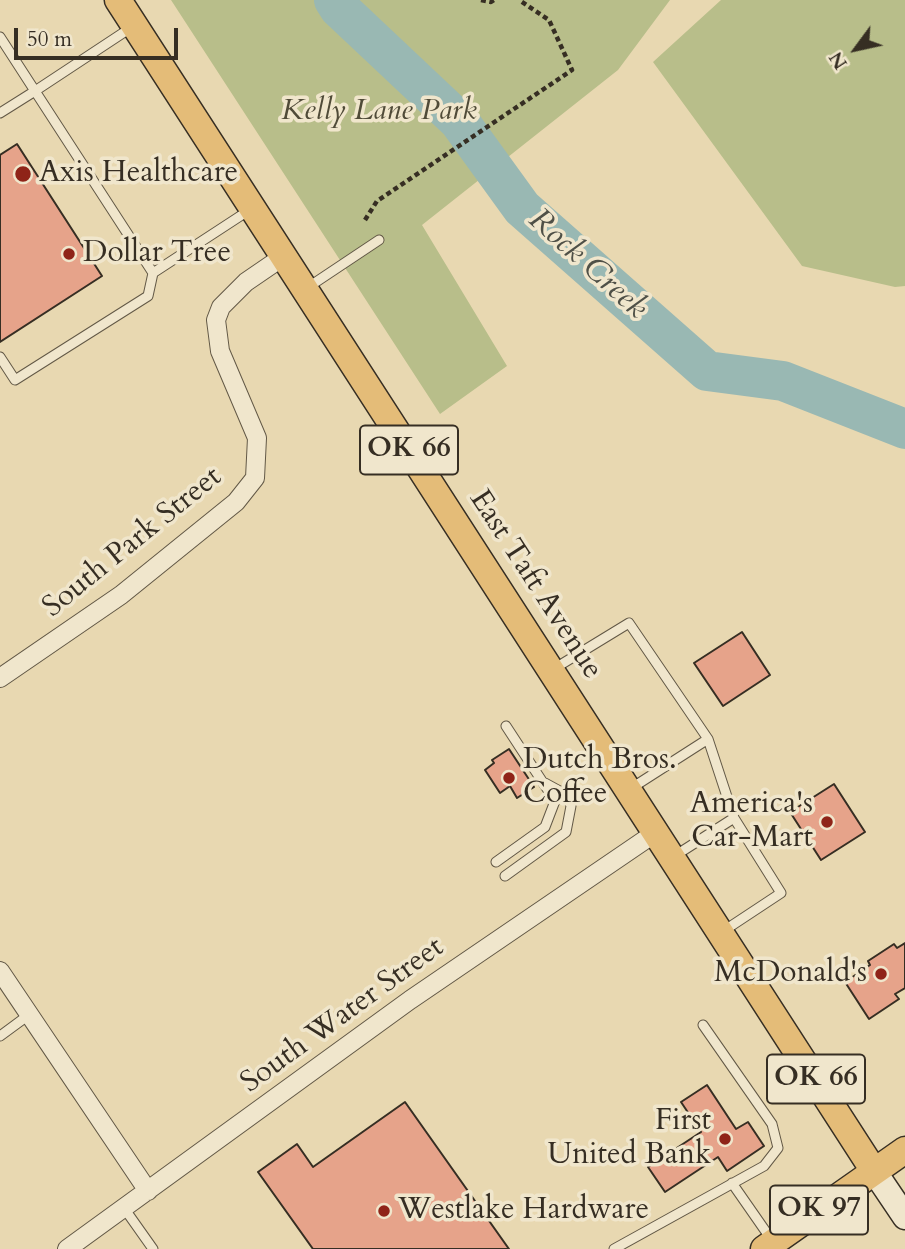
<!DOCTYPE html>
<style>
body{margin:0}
#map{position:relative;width:905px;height:1249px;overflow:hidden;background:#e8d8b1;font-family:Cardo,serif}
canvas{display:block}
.north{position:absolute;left:821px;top:14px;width:70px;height:70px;-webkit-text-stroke:5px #f0e6cc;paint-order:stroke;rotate:237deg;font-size:19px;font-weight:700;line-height:28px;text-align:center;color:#362e23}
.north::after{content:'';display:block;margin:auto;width:24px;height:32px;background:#362e23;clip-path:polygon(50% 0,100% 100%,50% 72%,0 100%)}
.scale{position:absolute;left:14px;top:28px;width:164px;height:32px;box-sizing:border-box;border:4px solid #362e23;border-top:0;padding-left:9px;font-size:21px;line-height:24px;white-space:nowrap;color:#362e23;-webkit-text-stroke:5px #f0e6cc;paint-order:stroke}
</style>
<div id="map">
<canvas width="905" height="1249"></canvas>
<div class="north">N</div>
<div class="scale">50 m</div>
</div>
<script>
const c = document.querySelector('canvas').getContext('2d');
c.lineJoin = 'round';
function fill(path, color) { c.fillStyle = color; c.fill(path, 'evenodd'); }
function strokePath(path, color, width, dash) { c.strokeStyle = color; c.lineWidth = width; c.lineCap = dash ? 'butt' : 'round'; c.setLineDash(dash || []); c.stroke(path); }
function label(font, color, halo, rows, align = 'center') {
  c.font = font + ' Cardo,serif'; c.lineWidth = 7; c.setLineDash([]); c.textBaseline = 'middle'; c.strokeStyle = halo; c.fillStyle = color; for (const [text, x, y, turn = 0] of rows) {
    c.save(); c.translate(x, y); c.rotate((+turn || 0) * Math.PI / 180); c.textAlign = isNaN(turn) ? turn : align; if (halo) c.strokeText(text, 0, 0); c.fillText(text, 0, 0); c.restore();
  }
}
fill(new Path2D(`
 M171,0h499l-52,70 -196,155 85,141 -67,48z
 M721,0h184v286l-10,1 -93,-21 -149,-204z`), '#b8be8a');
strokePath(new Path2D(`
 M334,0l5,8 120,113 63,87 185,163 76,10 122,48`), '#99b8b3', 40);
const building = new Path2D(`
 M17,144l85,132 -102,66v-187z
 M742,632l28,43 -47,31 -29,-43z
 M509,749l25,38 -17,11 -7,-12 -10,7 -15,-23 9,-7 -2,-3z
 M834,784l31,48 -44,28 -31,-48z
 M905,943v45l-10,6 4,5 -30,20 -24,-37 25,-17 -2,-4 26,-17 3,4z
 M707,1085l29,44 12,-7 16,24 -37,25 -9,-14 -53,35 -17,-25 53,-35 -20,-30z
 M405,1102l104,147h-196l-55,-77 39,-28 16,23z`);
fill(building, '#e6a38a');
strokePath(building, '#362e23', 2);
const lane = new Path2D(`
 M132,27l-97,64 118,182 98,-64
 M0,37l35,54 -35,22
 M307,288l72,-48
 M0,357l15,23 133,-84 5,-23
 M552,670l77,-47 79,116 26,79 47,75 -59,39
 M630,789l78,-50
 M673,857l61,-39
 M496,862l49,-35 10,-26 -49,-75
 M505,876l61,-44 5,-26 -4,-11 -22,-12
 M0,1036l30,-22
 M732,1183l39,56
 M124,1208l29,41
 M614,1249l150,-83 14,-18 -6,-24 -69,-99`);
const street = new Path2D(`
 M0,678l121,-83 115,-93 19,-24 2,-40 -37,-87 -4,-31 5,-13 25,-25 38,-26
 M0,971l148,220
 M67,1249l343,-249 245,-167`);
const secondary = new Path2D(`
 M874,1171l31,46`);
const primary = new Path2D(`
 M118,0l756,1171
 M764,1249l141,-99`);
strokePath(lane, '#625846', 11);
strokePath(street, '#625846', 20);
strokePath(secondary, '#362e23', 27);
strokePath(primary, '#362e23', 29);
strokePath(new Path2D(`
 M481,0l10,2 3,-2
 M365,220l12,-19 195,-131 -23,-50 -30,-20`), '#362e23', 4.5, [5, 3.5]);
strokePath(lane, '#f0e6cc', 9);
strokePath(street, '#f0e6cc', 18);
strokePath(secondary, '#f0e6cc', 24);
strokePath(primary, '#e4bc78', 26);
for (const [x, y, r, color] of [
 [23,174,9,"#8f2418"],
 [69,254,7,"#8f2418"],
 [509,778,7,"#8f2418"],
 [827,822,7,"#8f2418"],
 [881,974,7,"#8f2418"],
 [725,1139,7,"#8f2418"],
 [384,1211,7,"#8f2418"]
]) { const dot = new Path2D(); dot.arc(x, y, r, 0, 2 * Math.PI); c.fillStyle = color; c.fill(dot); strokePath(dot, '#f0e6cc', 2.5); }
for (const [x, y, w] of [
 [409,450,98],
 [816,1079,98],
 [819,1210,98]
]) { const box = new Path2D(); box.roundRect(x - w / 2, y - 24.5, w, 49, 5); c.fillStyle = '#f0e6cc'; c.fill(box); strokePath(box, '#362e23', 2); }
label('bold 28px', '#362e23', null, [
 ["OK 66",409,450],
 ["OK 66",816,1079],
 ["OK 97",819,1210]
]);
label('italic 30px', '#504b38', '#f0e6cc', [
 ["Kelly Lane Park",379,112]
]);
label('30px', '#362e23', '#f0e6cc', [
 ["Axis Healthcare",39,174],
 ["Dollar Tree",83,254],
 ["Dutch Bros.",523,761],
 ["Coffee",523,795],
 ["America's",813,805,"right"],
 ["Car-Mart",813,839,"right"],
 ["McDonald's",867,974,"right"],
 ["First",711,1122,"right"],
 ["United Bank",711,1156,"right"],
 ["Westlake Hardware",398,1211]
], 'left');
label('30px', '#362e23', '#f0e6cc', [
 ["South Park Street",133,543,-39],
 ["East Taft Avenue",535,585,57],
 ["South Water Street",343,1016,-36]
]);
label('italic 32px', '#4f5047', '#f0e6cc', [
 ["Rock Creek",587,265,42]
]);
</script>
